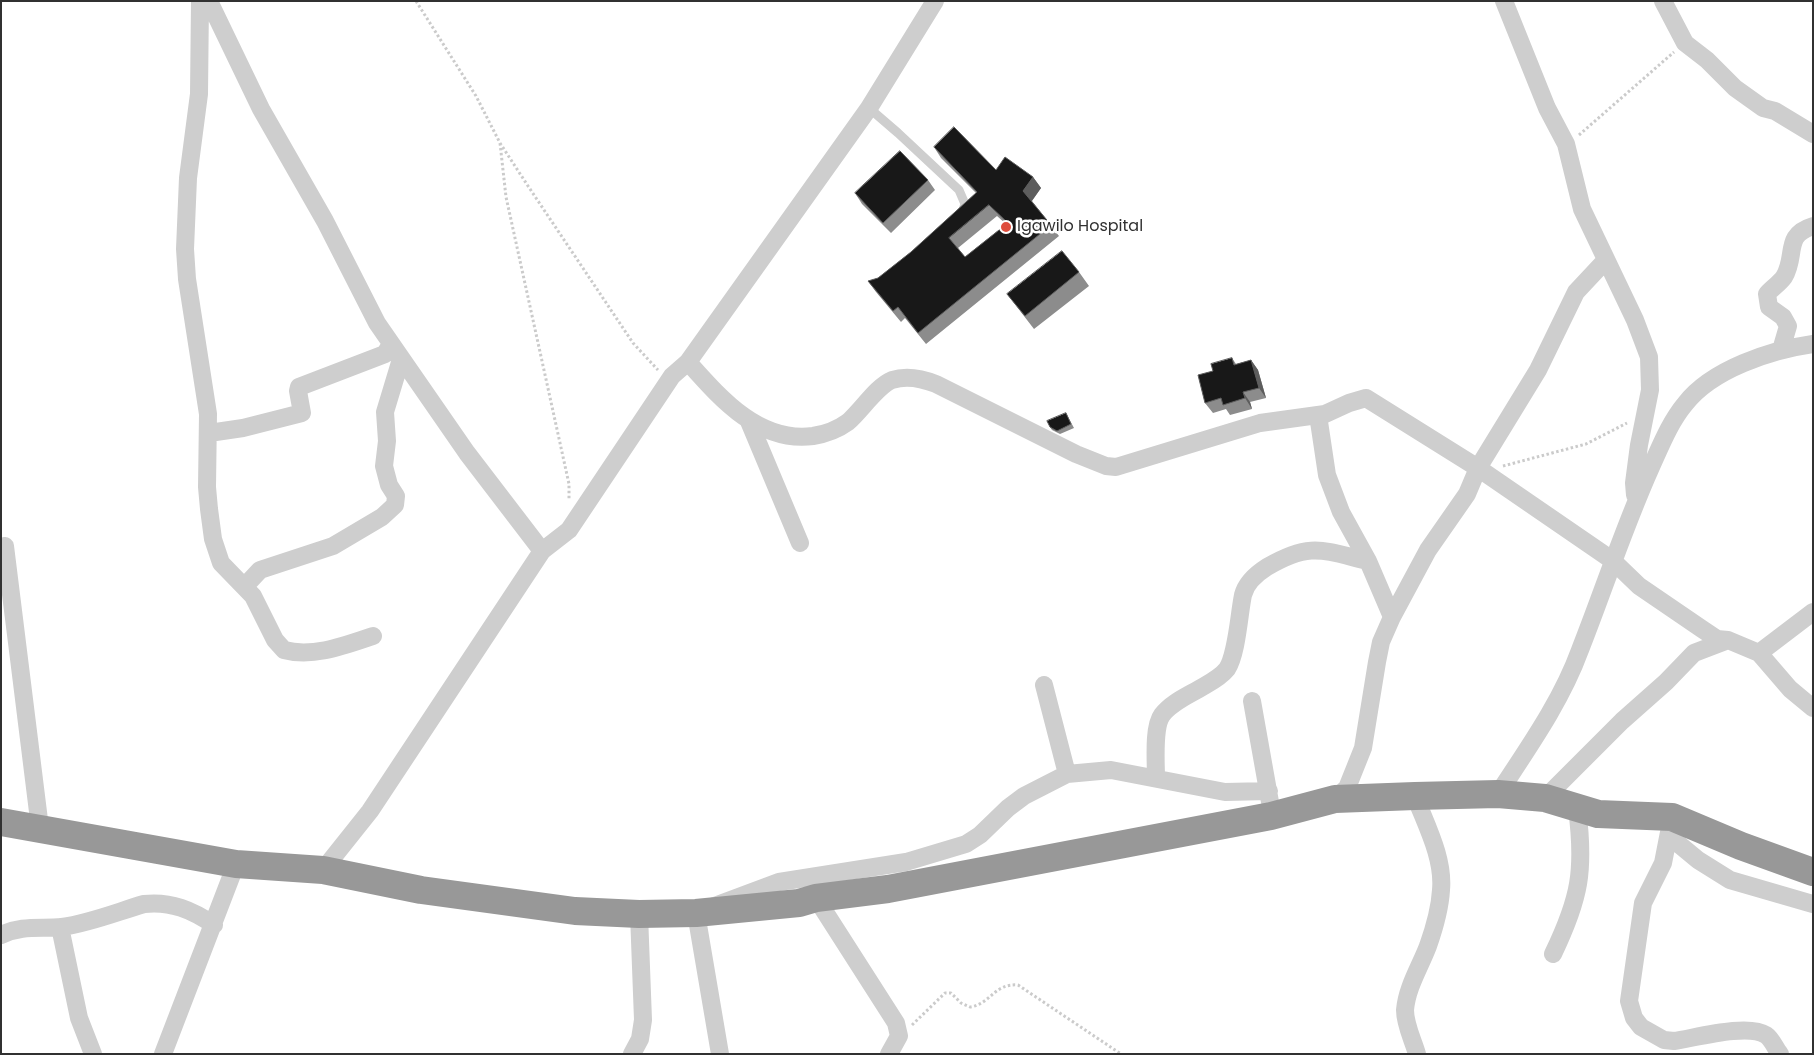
<!DOCTYPE html>
<style>
body{margin:0}
#map{position:relative;width:1814px;height:1055px;overflow:hidden;background:#fff;font-family:Poppins,sans-serif}
canvas{display:block}
.frame{position:absolute;inset:0;border:2px solid #313131;pointer-events:none}
</style>
<div id="map">
<canvas width="1814" height="1055"></canvas>
<div class="frame"></div>
</div>
<script>
const c = document.querySelector('canvas').getContext('2d');
c.lineJoin = 'round';
function strokePath(path, color, width, dash) { c.strokeStyle = color; c.lineWidth = width; c.lineCap = dash ? 'butt' : 'round'; c.setLineDash(dash || []); c.stroke(path); }
function fill(path, color) { c.fillStyle = color; c.fill(path, 'evenodd'); }
function label(font, color, halo, rows, align = 'center') {
  c.font = font + ' Poppins,sans-serif'; c.lineWidth = 5; c.setLineDash([]); c.textBaseline = 'middle'; c.strokeStyle = halo; c.fillStyle = color; for (const [text, x, y, turn = 0] of rows) {
    c.save(); c.translate(x, y); c.rotate((+turn || 0) * Math.PI / 180); c.textAlign = isNaN(turn) ? turn : align; if (halo) c.strokeText(text, 0, 0); c.fillText(text, 0, 0); c.restore();
  }
}
strokePath(new Path2D(`
 M416,1l60,95 24,47 28,43 105,157 25,27
 M1579,135l95,-83
 M500,143l6,54 63,287v16
 M1503,466l83,-22 41,-21
 M912,1025l33,-32h6l10,10 9,4c21,-3 24,-24 48,-22l103,69`), '#cbcbcb', 3, [2.5, 2.5]);
strokePath(new Path2D(`
 M869,108l29,25 61,57 6,14 -3,9`), '#cecece', 9);
strokePath(new Path2D(`
 M200,1l-1,93 -11,84 -3,71 2,30 21,135 -1,73 2,22 4,30 8,24 32,33 22,44 9,10c29,8 62,-5 89,-14
 M209,1l52,108 64,112 52,102 90,130 75,98
 M1504,1l43,107 19,36 16,65 53,111 14,37 1,33 -11,55 -5,38 1,12
 M1663,1l22,42 22,17 28,28 28,20 12,3 38,23
 M1781,350l7,-24 -5,-9 -14,-10 -2,-13c5,-6 12,-10 17,-17 13,-21 -1,-42 29,-51
 M688,362c33,37 71,81 125,74 13,-2 24,-6 35,-14 13,-11 29,-36 44,-42 15,-5 29,-2 44,4l140,70 30,12 10,1 144,-44 65,-9 24,-11 17,-5 112,70 134,92 27,26 63,43 15,10 11,1 31,13 31,36 23,19
 M1318,415l9,60 14,37 27,49 24,56
 M748,419l52,124
 M209,433l34,-5 59,-15 -4,-22 1,-4 86,-33 6,-10
 M5,546l35,282
 M245,586l15,-16 73,-24 49,-29 13,-12 1,-9 -7,-11 -5,-19 3,-25 -2,-29 16,-53
 M1759,653l54,-41
 M1044,685l23,89
 M1252,701l18,101
 M1156,778c0,-16 -3,-51 6,-63 9,-12 25,-19 37,-26 10,-6 21,-11 28,-20 10,-15 12,-55 16,-74 3,-12 13,-21 24,-28 43,-25 55,-17 101,-6
 M1498,794c30,-46 63,-92 82,-144 24,-61 44,-123 71,-183 10,-22 19,-45 34,-63 27,-35 86,-54 128,-60
 M1415,796c11,29 29,62 26,94 -1,18 -7,39 -13,56 -8,21 -21,41 -23,64 0,15 8,30 12,44
 M1545,798l77,-77 44,-39 28,-29 34,-13
 M1335,799l12,-11 16,-40 14,-86 4,-20 11,-25 36,-67 39,-56 11,-26 60,-98 38,-78 29,-31
 M1672,817l-9,46 -20,40 -14,98 5,17 7,9 23,13 10,1c21,-3 74,-18 92,-6 6,4 9,13 14,19
 M1669,836l29,24 32,20 83,24
 M323,870l47,-59 172,-260 27,-21 103,-154 16,-14 181,-254 66,-107
 M816,898l80,125 3,13 -10,18
 M60,927l19,91 14,36
 M1,935c21,-10 39,-6 61,-8 28,-4 55,-15 82,-23 27,-3 48,6 70,21
 M1553,954c27,-56 32,-84 24,-146
 M163,1054l73,-190
 M632,1054l8,-15 3,-19 -4,-106
 M720,1054l-24,-141 83,-31 127,-20 60,-18 14,-9 28,-27 16,-12 43,-22 44,-4 114,22 44,-1`), '#cecece', 18);
strokePath(new Path2D(`
 M1,822l235,42 87,6 98,20 154,21 64,3 57,-1 103,-10 17,-5 72,-9 383,-73 64,-17 80,-3 83,-2 47,4 53,16 74,3 69,29 72,26`), '#989898', 28);
fill(new Path2D(`
 M934,147l62,23 37,7 8,11 -9,13 27,35 -133,108 -21,-26 -4,4 -25,-30 -8,-11 10,-3 33,-26 65,-59 -35,-35zM997,216l9,8 -41,33 -7,-9z
 M928,180l7,10 -44,43 -29,-29 -7,-11z
 M1079,272l10,14 -55,43 -17,-22 -10,-13z
 M1232,358l4,6 15,-4 7,10 8,28 -16,4 2,7 -22,6 -4,-6 -13,4 -8,-10 8,-32z
 M1066,413l8,15 -14,6 -8,-4 -2,-3z`), '#8c8c8c');
fill(new Path2D(`
 M1033,177l8,11 -10,14 -8,-11z
 M1251,360l7,10 8,28 -7,-10z
 M1243,392l7,10 2,7 -7,-11z`), '#5d5d5d');
const building = new Path2D(`
 M954,127l42,43 9,-13 28,20 -10,14 28,34 -133,108 -20,-26 -5,4 -25,-30 10,-3 33,-26 66,-60 -43,-45zM989,205l19,18 -43,34 -16,-19z
 M900,151l28,29 -45,43 -28,-30z
 M1062,251l17,21 -54,44 -18,-22z
 M1232,358l2,7 17,-5 8,28 -16,4 2,6 -22,7 -2,-7 -16,5 -7,-28 15,-4 -2,-7z
 M1066,413l5,11 -14,7 -7,-4 -3,-6z`);
fill(building, '#181818');
strokePath(building, '#5d5d5d', 1);
for (const [x, y, r, color] of [
 [1006,227,6,"#de4d3d"]
]) { const dot = new Path2D(); dot.arc(x, y, r, 0, 2 * Math.PI); c.fillStyle = color; c.fill(dot); strokePath(dot, '#fff', 2); }
label('16px', '#313131', '#fff', [
 ["Igawilo Hospital",1017,227]
], 'left');
</script>
